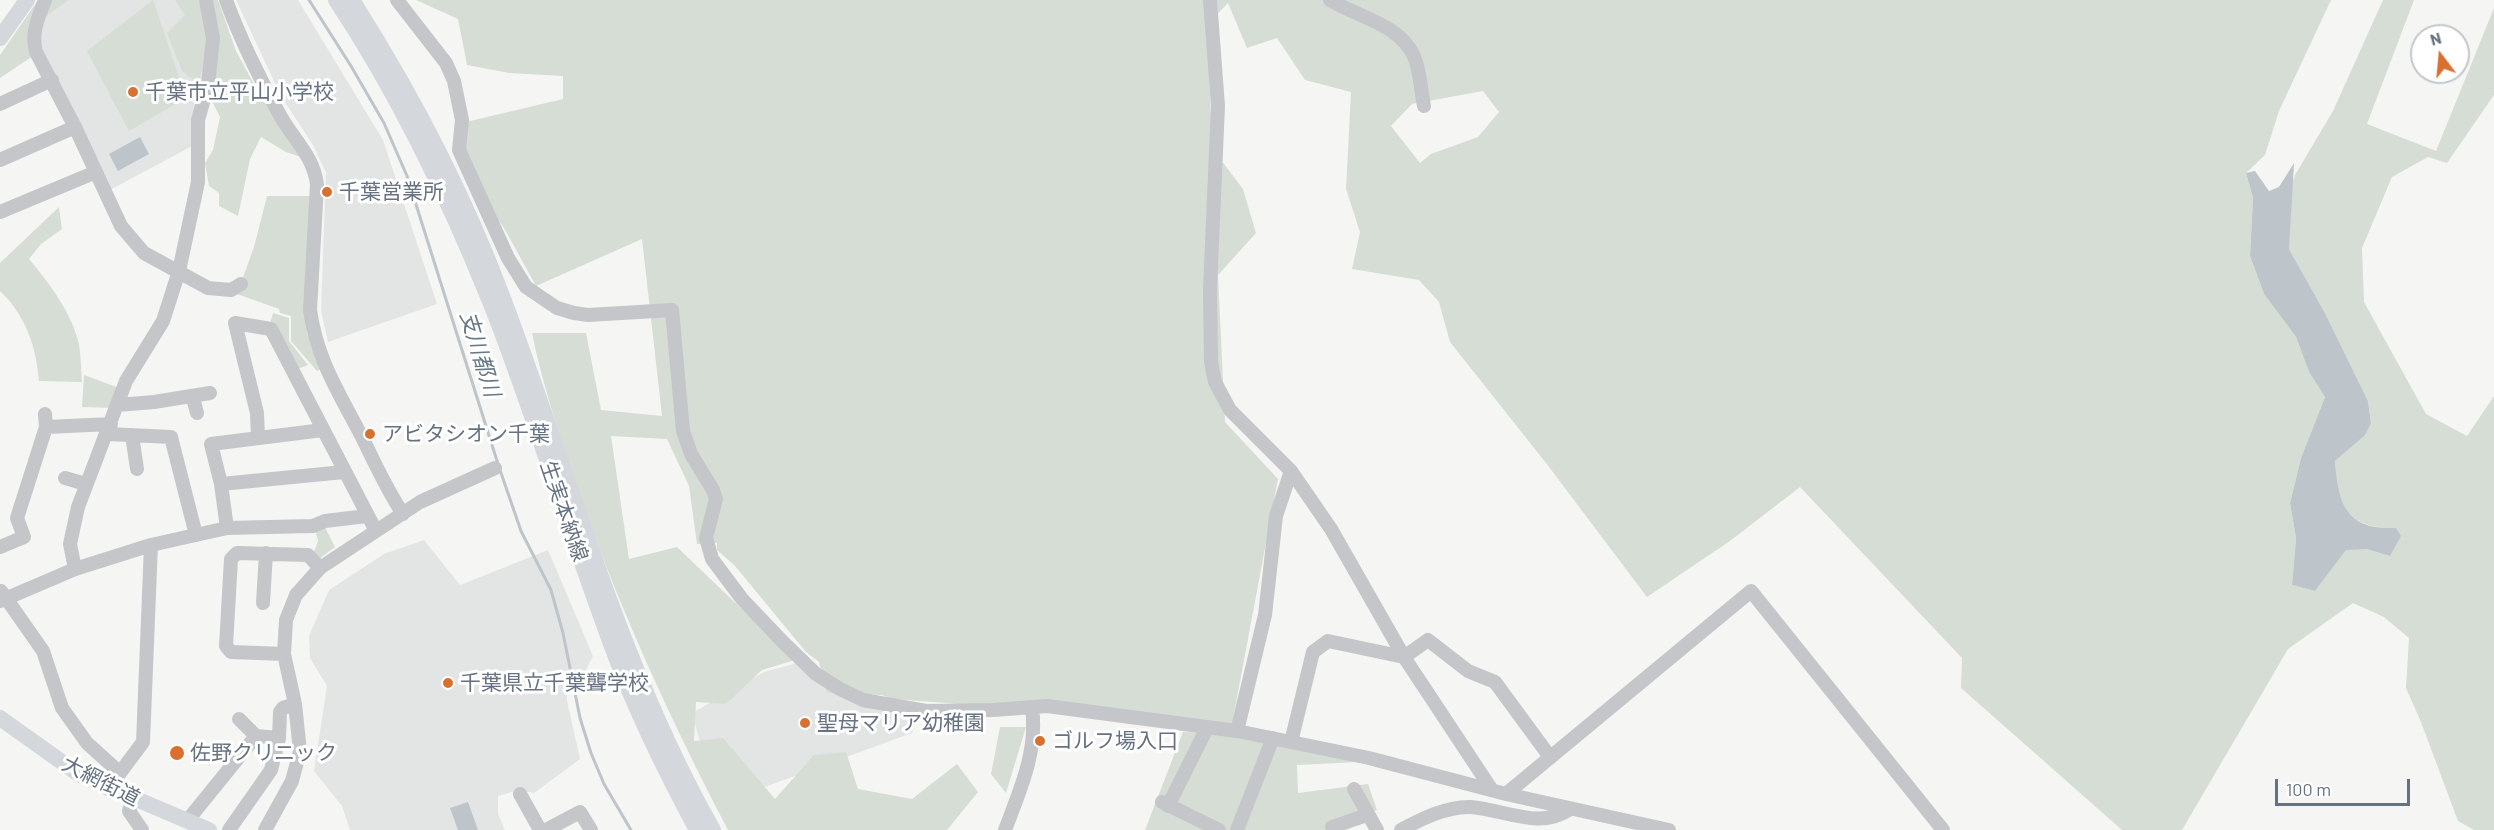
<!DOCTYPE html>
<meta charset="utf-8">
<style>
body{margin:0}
#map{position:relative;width:2494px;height:830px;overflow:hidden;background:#f5f6f3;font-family:Barlow,sans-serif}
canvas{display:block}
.north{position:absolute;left:2410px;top:24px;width:60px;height:60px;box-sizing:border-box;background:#fff;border:2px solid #c2c7cd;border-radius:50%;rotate:344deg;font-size:16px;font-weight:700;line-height:24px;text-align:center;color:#667282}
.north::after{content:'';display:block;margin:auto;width:21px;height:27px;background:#da702f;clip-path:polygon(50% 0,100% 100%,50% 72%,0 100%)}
.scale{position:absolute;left:2275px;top:779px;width:135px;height:27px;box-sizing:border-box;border:3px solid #667282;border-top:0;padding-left:8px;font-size:18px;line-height:21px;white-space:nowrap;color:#667282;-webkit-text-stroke:4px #fff;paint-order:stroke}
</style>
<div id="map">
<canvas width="2494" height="830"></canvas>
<div class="north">N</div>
<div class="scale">100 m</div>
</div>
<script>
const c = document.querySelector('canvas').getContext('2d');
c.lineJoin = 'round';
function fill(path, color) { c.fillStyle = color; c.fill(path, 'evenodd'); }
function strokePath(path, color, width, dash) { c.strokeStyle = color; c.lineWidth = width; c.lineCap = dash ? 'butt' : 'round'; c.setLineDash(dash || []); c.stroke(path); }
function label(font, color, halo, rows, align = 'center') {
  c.font = font + ' Barlow,"Noto Sans JP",sans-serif'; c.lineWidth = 6; c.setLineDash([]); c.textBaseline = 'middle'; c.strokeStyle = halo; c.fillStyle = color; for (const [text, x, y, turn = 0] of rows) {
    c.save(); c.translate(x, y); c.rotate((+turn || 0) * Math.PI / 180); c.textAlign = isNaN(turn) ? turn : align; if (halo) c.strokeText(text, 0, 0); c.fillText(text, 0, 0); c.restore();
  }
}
fill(new Path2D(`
 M51,0h141l14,85 -10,59 -86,46 -75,-146z
 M236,0h62l85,140 54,164 -109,38 -7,-31 5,-138 -13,-28 -32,-49z
 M424,540l36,45 88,-35 45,106 -11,22 -10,2 -5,8v13l13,58 -46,34 -16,-3 -20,6v18l7,16h-155l-8,-24 -28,-35 13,-85 -17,-28 -1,-22 20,-46 55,-36z
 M797,663l21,17 100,33 -6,20 -169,62 -41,-46 -10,-36 72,-41z`), '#e3e5e4');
fill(new Path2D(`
 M38,0h31l-26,18 -10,38 -33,22v-23z
 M153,0l33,98 -57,33 -42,-80z
 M175,0h25l9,51 -11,32 -16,-12 -15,-38 18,-18z
 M213,0h5l18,51 18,33 31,33 21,42 -20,-7 -25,-15 -11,22 -12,57 -19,-10v-13l-10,-7 -4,-23 8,-13 7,-33 -8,-16 6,-60z
 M416,0h1915l-52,111 -14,44 -19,18 7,25 -3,58 14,38 32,43 13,35 16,25 -24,61 -11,45 6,35 -4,47 23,6 31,-42h20l24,7 6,-28c-23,1 -51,-6 -58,-33 -3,-10 -2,-24 -3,-34l29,-26 7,-13 -3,-21 -43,-88 -36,-64 1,-59 5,-15 38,-64 50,-111h31l-47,124 69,27 58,-143v87l-47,68 -19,-6 -36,20 -30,71 2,54 62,112 41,22 27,-40v434h-20l-16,-9 -37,-99 -15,-34 3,-50 -25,-21 -31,-14 -65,46 -106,181h-60l-161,-142 1,-30 -162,-171 -70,54 -83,56 -101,-134 -96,-121 -11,-40 -20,-22 -67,-11 8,-37 -14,-43 5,-97 -46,-12 -28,-42 -30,10 -19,-45 -21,22 4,92 10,43 22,29 13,44 -38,42 7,147 53,57 -46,245 -339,-25 -11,-4 -55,-2 -8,-31 -13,-10 -71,-86 -18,-16v-7l-20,1 -8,-58 -22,-47 -56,-3 18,123 48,-12 118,113 -33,10 -36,34 -30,-2 -2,39 29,-3 52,61 39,-44 32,-3 12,37 54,10 45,-35 21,28 -31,38h-219c-59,-113 -110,-225 -152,-345 -17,-52 -33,-98 -44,-152h54l15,77 61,6 -20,-177 -106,47 -32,-58 -44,-61 6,-45 97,-23v-23l-54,-3 -42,-8 -9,-46zM1483,91l16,21 -21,25 -47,17 -11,9 -29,-37 21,-22z
 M267,196h46l-6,137 14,36 -4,2 -26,-30v-25l-11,-3 -1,-4 -42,-15 17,-47z
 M59,207l3,22 -21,15 -12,15c20,24 43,54 50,85 2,12 2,26 3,38l-43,-1c-3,-35 -13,-65 -39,-90v-28z
 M273,313l16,5v23l19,24 -13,5 -26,-43z
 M84,375l38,14 -8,19 -32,-1z
 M324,525l11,22 -16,12 -6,-5 5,-13 -3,-12z
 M1000,727h26l-20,66 -15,-19z
 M1183,732l42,2 133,28 -61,3 1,28 70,-9 9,26 -49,14 1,6h-184z`), '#d6ddd4');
fill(new Path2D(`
 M140,137l9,17 -31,17 -9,-17z
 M2294,163l-5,86 36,64 43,88 3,22 -6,12 -30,26c3,44 11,69 61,67l5,8 -11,20 -24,-7 -20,1 -31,41 -23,-6 4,-47 -6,-35 11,-45 24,-61 -16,-25 -13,-35 -32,-43 -14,-38 3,-58 -7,-25 9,-2 14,20 10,-4z
 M468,802l10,28h-20l-8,-22z`), '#bdc5ca');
strokePath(new Path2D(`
 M309,0l42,66 33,57 23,53 91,288
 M500,470l21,61 30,59 12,43 17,85 11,35 13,31 27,46`), '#bdc5ca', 3);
strokePath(new Path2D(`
 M45,0c-7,18 -14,33 -9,52l39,75 46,99 23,27 64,35 23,2 10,-6
 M226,0c15,41 34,79 55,117 14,24 33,40 36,68l-7,125c7,51 31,86 54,131 12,25 23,49 39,73
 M397,0l49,63 8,18 8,39 -3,30 49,108 18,29 31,21 17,5 14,2 84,-5 11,121 8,23 22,36 3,9 -10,39 6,21 30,40 41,43 33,32 24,15 23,11 63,11 67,-1 54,-4 190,25 132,27 137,36 163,36
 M1210,0l8,106 -8,183 1,73 4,20 15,28 61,61 40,58 73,128 88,133
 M1330,0c28,17 69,24 84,56 6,14 7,35 10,50
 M0,104l52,-24
 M0,160l75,-33
 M0,212l96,-40
 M193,398l4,15
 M117,405l37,-3 56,-9
 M46,427l65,-3
 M108,434l63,3 25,98
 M132,435l5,34
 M258,438l-1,-25 -22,-90 36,6 105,202
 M65,478l21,6
 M221,484l123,-12
 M227,528l-6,-44 -10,-40 112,-14
 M0,547l24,-10 -7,-19 29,-91 -1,-13
 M75,569l-5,-25 8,-37 48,-126 37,-60 16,-50 19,-89v-62l10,-35 5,-47 -7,-38
 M1,591l42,60 19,57 25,35 32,29
 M0,601l75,-32 76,-24 76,-17 86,-2 12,-5 42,-5
 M263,603l3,-50
 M284,654l-53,-2 -5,-6 5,-87 6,-6 71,2 12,13
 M239,719l17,17 23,2
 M1237,731l28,-116 11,-99 15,-45
 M1291,742l22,-90 15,-11 76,16 24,-17 40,31 27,11 55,75
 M108,789l35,-47 8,-197
 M1354,789l23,41
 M520,794l20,36
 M1506,794l245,-203 192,239
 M132,799l-3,12 13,19
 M1162,802l57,28
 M1168,806l39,-78
 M187,821l69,-85
 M1332,827l35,-12
 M229,830l42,-60 8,-32 1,-26 3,-4 12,-4
 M265,830l27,-49 8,-30 -5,-47 -11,-50 2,-34 10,-25 24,-27 100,-66 75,-34
 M546,830l34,-18 11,18
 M1005,830c15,-40 33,-79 27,-122
 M1237,830l36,-92
 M1401,830c20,-11 46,-24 70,-23 35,3 69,23 99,2`), '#c4c6ca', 14);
strokePath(new Path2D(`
 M336,0c63,95 113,199 155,304 47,119 82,242 128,361 22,57 49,111 78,165
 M352,0c60,94 113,196 152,301 67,177 115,363 209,529
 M0,38l27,-38
 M0,718l80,57 129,55`), '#d4d8dc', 16);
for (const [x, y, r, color] of [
 [133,92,6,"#da702f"],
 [327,192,6,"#da702f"],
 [370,434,6,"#da702f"],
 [448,683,6,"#da702f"],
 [805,723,6,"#da702f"],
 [1040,741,6,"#da702f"],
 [177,753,8,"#da702f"]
]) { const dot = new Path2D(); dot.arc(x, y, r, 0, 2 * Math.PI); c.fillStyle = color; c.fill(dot); strokePath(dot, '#fff', 2); }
label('21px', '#667282', '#fff', [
 ["千葉市立平山小学校",145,92],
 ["千葉営業所",339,192],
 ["アビタシオン千葉",382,434],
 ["千葉県立千葉聾学校",460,683],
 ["聖母マリア幼稚園",817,723],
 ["ゴルフ場入口",1052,741],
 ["佐野クリニック",190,753]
], 'left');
label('21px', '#667282', '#fff', [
 ["生実本納線",564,511,71],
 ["大網街道",101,781,27]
]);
label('italic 22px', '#687985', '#fff', [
 ["支川都川",480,354,73]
]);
</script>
